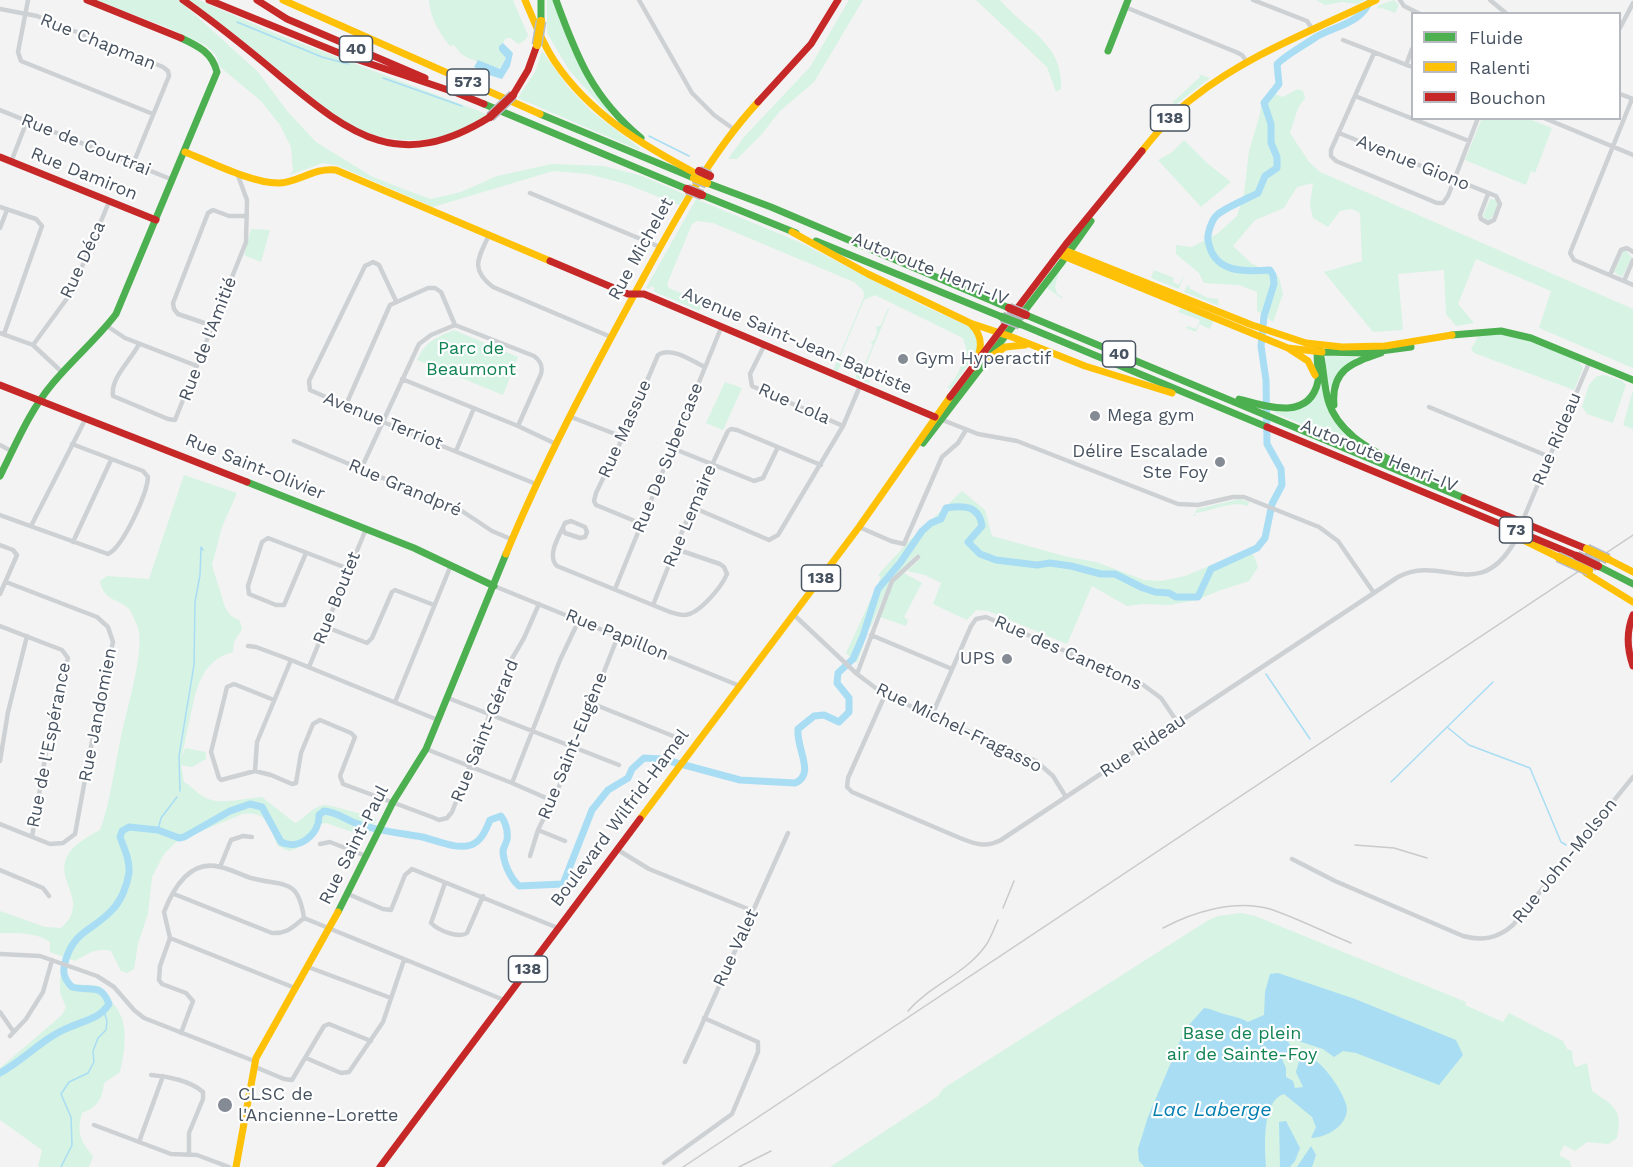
<!DOCTYPE html>
<meta charset="utf-8">
<style>
body{margin:0}
#map{position:relative;width:1633px;height:1167px;overflow:hidden;background:#f3f3f3;font-family:"Work Sans",sans-serif}
canvas{display:block}
.legend{position:absolute;left:1411px;top:12px;width:210px;height:108px;box-sizing:border-box;background:#fff;border:2px solid #b6bac0;margin:0;padding:8px 10px;list-style:none;font-size:18px;color:#485361}
.legend li{display:flex;align-items:center;gap:12px;height:30px}
.legend b{width:30px;border:2px solid #b6bac0}
</style>
<div id="map">
<canvas width="1633" height="1167"></canvas>
<ul class="legend">
<li><b style="height:8px;background:#4caf50"></b>Fluide</li>
<li><b style="height:8px;background:#ffc107"></b>Ralenti</li>
<li><b style="height:8px;background:#c62828"></b>Bouchon</li>
</ul>
</div>
<script>
const c = document.querySelector('canvas').getContext('2d');
c.lineJoin = 'round';
function fill(path, color) { c.fillStyle = color; c.fill(path, 'evenodd'); }
function strokePath(path, color, width, dash) { c.strokeStyle = color; c.lineWidth = width; c.lineCap = dash ? 'butt' : 'round'; c.setLineDash(dash || []); c.stroke(path); }
function label(font, color, halo, rows, align = 'center') {
  c.font = font + ' "Work Sans",sans-serif'; c.lineWidth = 4.5; c.setLineDash([]); c.textBaseline = 'middle'; c.strokeStyle = halo; c.fillStyle = color; for (const [text, x, y, turn = 0] of rows) {
    c.save(); c.translate(x, y); c.rotate((+turn || 0) * Math.PI / 180); c.textAlign = isNaN(turn) ? turn : align; if (halo) c.strokeText(text, 0, 0); c.fillText(text, 0, 0); c.restore();
  }
}
fill(new Path2D(`
 M94,0h85l79,72 30,40 28,30 55,34 32,13 28,10 30,-7 36,-16 55,-12 52,2 38,10 44,19 -7,10 -53,-21 -38,-10 -35,-3 -120,36 -97,-42 -13,-2 -33,12 3,-5 -2,-23 -11,-22 -19,-24 -41,-34 -4,-12 -11,-10 -39,-18z
 M188,0h11l75,33 215,82c-33,25 -82,32 -121,18 -27,-10 -50,-31 -72,-49 -35,-28 -70,-58 -108,-84z
 M429,0h84l15,35c-2,5 -5,7 -10,9l-7,-6h-5l-3,5 -4,3 7,12 -7,11 -31,-11 -7,-4 -7,-9 -4,1c-11,-14 -20,-28 -21,-46z
 M547,0h7l16,47 42,71 -43,-48 -22,-37z
 M849,0h14l-49,82 -34,29 -19,24 -24,24h-9l16,-22 66,-70z
 M976,0h24c25,30 64,43 61,89l-5,3 -9,-25z
 M1316,0h49l-8,4 -15,-2 -17,3z
 M1394,0l5,5 -4,8 -13,-5 -4,1 -1,-3z
 M542,51l26,36 24,25 48,36 -1,2 -121,-52 17,-26z
 M1199,74l11,4 -35,27 -4,-5 2,2 27,-25z
 M1298,89l5,2 2,7 -7,10 -8,25 19,29 11,10 313,137v59l-94,-40 12,-37 -75,-32 -18,45 16,19 -18,3 -10,-12 -2,-44 -46,4 5,56 -30,2 -49,-60 38,-11 -2,-48 -8,-4 -12,2 -12,16 -15,-9 -3,-13 3,-22 -16,4 -13,21 -29,12 -22,26 18,17 28,14 4,17 -10,28 -16,-11v-19l-18,-7 -35,-2 -5,-10 -23,-19v-9l16,2 25,-13 20,-18 7,-22 5,-43 11,-37 2,-15 10,-6 11,4z
 M1482,118l47,1 23,9 -17,45 -4,-2 -5,14 -61,-25z
 M1184,140l23,23 24,19 -30,25 -43,-47 13,-7z
 M696,199l103,43 121,62 50,23 8,8 -1,17 -26,37 -3,-1 -1,-3 2,1 8,-11 10,-23 -4,-14 -88,-43 -11,5 -26,62 3,1 -3,8h-5l28,-67 3,-8 -1,-6 -9,-8 -141,-59 -16,-2 -5,3 -25,60 2,4 14,6 2,3 18,6 -4,8 -46,-20 2,-3 -4,-2 -2,3 -3,-1z
 M1490,199l7,1c1,7 -3,17 -9,21l-5,-5z
 M251,229l19,1 -9,32 -17,-7z
 M1626,251l6,6 -10,20 -8,-5 9,-20z
 M1060,269l-5,17 2,8 6,3 -2,1 -14,-10z
 M1154,270l20,8 -1,4 6,3 6,-13 -6,17 -28,-11z
 M1190,285l-1,3 19,10 10,1 1,7 -35,-14 3,-6z
 M888,308l1,1 -28,68 9,4 -1,2 -13,-5v-4l6,-3 11,-27 -3,-2 4,-2 3,-7 -1,-6 5,-2z
 M1181,308l33,12 -4,9 -11,-5 -3,8 -10,-4 1,-2 9,3 4,-9 -22,-8z
 M454,330l64,27 -15,38 -86,-35c9,-19 18,-22 37,-30z
 M1498,334l29,6 50,19 6,9 -9,22 -100,-37 -3,-4 8,-14z
 M1327,356l28,1v2l-24,28h-2l-4,-29z
 M1605,375l17,6 4,4 -13,38 -26,-9 -5,-7 7,-22 8,-9z
 M1322,380l9,37 13,17 20,15 -89,-36v-2c28,3 31,-11 47,-31z
 M725,382l17,6 -19,42 -17,-7z
 M1633,390v39l-10,-4z
 M184,475l53,18 -15,34 -10,38 13,42 5,8 10,6 2,8 -8,13 -1,10c-32,8 -37,38 -43,66 -3,14 -6,28 -9,42l4,-12 21,4v7l-14,8 -11,-2 3,17c8,4 12,11 20,15 14,9 42,1 58,0l33,26c10,-4 17,-17 29,-18 9,0 43,11 53,14l-10,18 -41,-14 -6,1c-10,13 -15,23 -31,27l-11,-5c-9,-20 -10,-36 -36,-32l-66,28 -12,12 -12,23 -4,37 -10,29 -4,26 -7,4 -6,-2 -10,-20c-14,-4 -24,3 -36,10l-25,-9v-10c-14,-10 -33,-9 -50,-9v-22l45,16 16,1c40,-34 -38,-60 39,-98 11,-30 14,-62 21,-93 5,-26 24,-85 17,-109 -2,-5 -6,-16 -10,-20 -12,-10 -24,-7 -28,-27l7,-5 42,3z
 M962,491l23,19 7,26 76,21 28,5 48,18 17,1 24,-5 63,-26 6,6 4,11 -9,14 -28,9 -25,10 -26,5 -27,-1 -16,2 -35,-20 -25,58 -79,-33 -12,-1 -9,10 -34,-16 8,-21 -16,-8 -18,-4 13,-12 -4,-4 -26,27 -19,44 -8,10 1,8 -7,19 -11,-10 35,-76 -3,-2 30,-33z
 M1240,499l9,3 -1,4c-17,-6 -35,5 -53,7v3h-2l4,-7z
 M904,573l18,10 -18,34 4,3 -2,6 -26,-9 13,-35z
 M1241,913l14,3 211,86 -1,3 38,17 6,-9 54,28 4,8 5,2 1,11 3,5 11,-4 5,28c22,15 31,18 25,47l-9,6 -21,-2 -12,9 -11,-6 -5,10 11,6 1,6h-741l107,-70 7,-9 263,-167 11,-5z
 M60,977l15,7 25,2c6,10 15,18 20,28 8,14 4,42 0,58l-16,11c-2,17 -7,24 -22,30 -6,19 -1,29 11,43l-4,11h-51l4,-17 -42,-30v-52l62,-53 4,-8 -6,-14z`), '#d6f3e4');
fill(new Path2D(`
 M503,43l10,10 -3,13 -8,13 -13,-4 -15,-8 4,-7 22,9 6,-11 -7,-8v-4z
 M1278,973l77,26 101,41 7,15 -24,30 -83,-32 -13,-2 -9,6 -11,-8 -31,-10 -4,3 5,7 -2,7 -10,1 5,11v9l7,4 2,7 8,-1 -7,-15 5,-18c18,1 40,34 45,50 6,19 -19,34 -35,34l5,-11 -4,-10 -28,-23c-23,7 -19,54 -18,73h-121l-6,-6 -1,-12 10,-32 32,-76 9,-16 15,-17c8,1 13,4 20,6 10,3 15,3 24,8l16,-7 1,-23 5,-18z
 M1286,1121l14,27 -5,13 -5,6h-10l-1,-45z
 M1311,1146l5,9 -4,12h-15z`), '#a9ddf3');
strokePath(new Path2D(`
 M237,22l85,35 26,7
 M476,75l3,-4
 M383,78l79,28
 M649,136l40,20
 M1266,674l44,65
 M1447,727l22,18 61,23 31,74 5,3
 M1391,782l102,-100
 M180,791l-1,-35 15,-91 1,-63 5,-27 1,-28 2,3
 M158,830l3,-12 16,-21
 M61,1167l11,-22 -1,-28 -10,-23 8,-12 19,-9 6,-11 -1,-11 5,-13 8,-8 1,-9 -3,-10`), '#a9ddf3', 1.5);
strokePath(new Path2D(`
 M0,1073c24,-13 44,-36 70,-46 16,-7 29,-8 39,-23 -8,-22 -19,-12 -37,-17 -9,-9 -10,-16 -6,-28 9,-29 28,-29 46,-49 9,-9 15,-24 17,-37 1,-13 -5,-25 -9,-36l2,-6 7,-4 29,3 21,8 5,-1 46,-26 20,-7 12,3 19,35c18,9 39,-8 38,-27l5,-4c13,1 22,9 34,13 21,7 42,9 64,13 15,3 33,13 49,8 11,-4 15,-16 19,-25l11,-4c5,7 7,16 6,24 -1,2 -3,8 -4,10 0,12 7,28 16,36l44,-2 29,-74 16,-20 20,-12 4,-9 12,-11 18,1 78,21 55,3c21,-9 1,-34 3,-54l16,-13 10,-1 15,7 10,-10v-14l-12,-15 1,-10 15,-14 10,-23 15,-47 22,-26 22,-32 9,-8 10,-4 5,-11c17,-3 33,-3 36,18l-14,16 12,12 16,6 41,5 13,-2 21,3 30,8h14l28,14 12,4 14,1 7,4h22l13,-28 46,-21 8,-10 7,-34 10,-19 -1,-16 -14,-25 -1,-64 -5,-34 3,-30 10,-32 -1,-9 -3,-5c-27,2 -57,3 -62,-30 -1,-6 4,-21 9,-25 7,-7 32,-17 41,-22l7,-17 12,-8v-11l-6,-14v-19l-7,-21 15,-19 -2,-20c12,-11 26,-18 39,-27 19,-11 44,-13 54,-36`), '#a9ddf3', 7);
strokePath(new Path2D(`
 M28,0l-10,52 3,9 132,53
 M639,0l53,93 22,22 21,15
 M1253,0l54,21 6,9
 M1400,0l4,6 16,8
 M1490,0l17,14
 M1125,7l111,45 6,3 5,7
 M0,9l37,7 126,51 5,4 1,5 -36,88
 M1620,28l13,-25
 M1343,40l69,27
 M1374,53l-43,97v6l5,5 101,42h6l5,-7 30,-78
 M1406,65l6,-16
 M1620,94l13,5
 M1355,96l114,45
 M1632,99l-62,154 4,7 59,25
 M0,110l173,70
 M1544,118l89,37
 M1339,133l157,63 4,8 -6,16 -6,3 -7,-4 -1,-4 8,-21
 M11,162l16,-41
 M530,193l130,54
 M0,207l36,12 6,7 -38,108
 M0,228l7,-18
 M489,235c-10,22 -20,34 4,52l118,50
 M1610,275l11,-25 6,-2 6,4
 M1624,281l9,-21
 M396,301l-17,-36 -6,-3 -8,4 -56,115 1,9 73,32 153,62
 M107,326l18,12 72,28
 M213,326l-35,-12 -4,-5 -1,-6 35,-90 5,-3 16,6h18
 M0,333l33,12 30,28
 M139,344c-7,15 -29,34 -26,52l55,23 7,1 71,-178 1,-42 -10,-27
 M33,345l38,-52 38,-91
 M764,346l-14,28 2,12 91,40
 M402,379l116,47 38,18
 M345,407l45,-102 38,-17h7l6,4 14,33 79,31c7,5 9,10 7,18l-23,52
 M1429,407l121,50
 M571,417l52,20
 M940,419l38,15 39,7 161,63 20,1 35,-8h11l75,30 19,14 36,52
 M294,441l168,70 30,20 21,9
 M0,445l13,7
 M672,448l82,33 9,-3 15,-31
 M456,451l18,-43
 M361,469l58,-125 12,-9 24,-10
 M692,507l77,33 9,-5 65,-109 17,-40
 M0,515l108,39c15,-7 39,-60 40,-77l-5,-6 -71,-27
 M1525,515l64,-152
 M642,524l-46,-19 -2,-4 2,-8 27,-56 35,-82c13,-9 34,6 47,12
 M31,526l55,-108
 M859,527l32,14 13,3 38,-87 16,-14 8,-13
 M563,529l2,4 15,5 5,-1 2,-5 -2,-5 -14,-6 -6,2c-5,12 -19,32 -8,43l113,46c4,1 10,3 14,3 15,0 38,-29 43,-41l-3,-7 -4,-3 -44,-15
 M73,542l38,-82
 M0,545l13,5 4,5 -17,39
 M306,553l-22,52h-8l-27,-11 -1,-8 14,-44 6,-4 81,31
 M494,586l246,100
 M615,589l106,-261
 M653,605l39,-98 36,-76 3,-2 6,1 84,35
 M793,614l64,60 28,21 151,66 17,15 13,21
 M0,626l62,24 6,8 -14,46 -22,133
 M326,627l41,16 5,-5 20,-46 3,-2 39,15
 M871,635l81,34
 M248,646l8,1 35,13 147,60
 M309,667l57,-138
 M857,674l35,-93 26,-24
 M885,695l-37,83 -1,9 5,5 108,46c15,6 26,10 41,2l397,-263c45,-24 80,28 117,-36
 M448,698l171,67
 M274,700l-40,-16 -7,3 -16,65 8,26 2,2 34,-9 16,4 21,9 4,-1 5,-30 12,-29 7,-4 31,13 4,4 -15,39 3,8 89,33 7,3 8,-2 5,-6 58,-150 14,-24 15,-34
 M395,702l56,-137
 M591,703l82,33
 M932,715l39,-89 5,-7 10,-2 156,67 19,14 17,25
 M426,749l86,34 41,18
 M0,761l8,-49 19,-76
 M255,771l2,-29 34,-82
 M512,783l48,-123 19,-40
 M0,824l50,20 13,-1 12,-9 22,-120 16,-72 -5,-15 -11,-10 -91,-35
 M538,830l27,11
 M320,844l10,-2 36,14
 M618,850l31,19 104,42
 M530,856l8,-26 20,-41 60,-153
 M1292,859l43,22 128,55c19,5 34,3 50,-11l120,-148
 M220,867l11,-27 12,-4 9,1
 M0,870l43,18 6,8
 M445,883l-14,40c7,7 27,16 36,10l16,-37
 M174,894l98,39c15,1 21,-6 32,-15 -6,-41 -20,-31 -53,-40 -10,-3 -20,-9 -31,-11 -30,-8 -47,22 -56,45l6,26 -10,28 -1,14 3,4 24,9 7,8 -12,32
 M348,894l35,15 8,1 14,-35 7,-6 146,59
 M304,918l200,82
 M170,938l125,50
 M0,954l40,2 57,20 17,11 20,23 10,8 110,43
 M308,967l83,31
 M0,1012l13,19
 M10,1036l16,-17 17,-27 9,-32
 M306,1058l35,15 8,-1 34,-50 21,-62
 M685,1062l103,-229
 M253,1066l31,13 8,1 32,-54 5,-2 42,17
 M151,1075c16,1 40,6 52,17v7l-14,34v22
 M94,1125l77,29 26,1 32,12
 M139,1142l24,-66
 M664,1163l68,-49 26,-62v-10l-54,-24`), '#ced1d4', 4.5);
strokePath(new Path2D(`
 M541,0v21
 M556,0c21,58 37,98 85,138
 M1108,51l20,-51
 M484,104l203,85
 M540,114l154,64
 M707,183l64,24 238,101
 M702,195l94,38
 M816,241l186,76
 M1026,315l438,183
 M1020,324l247,103
 M1452,335l49,-4 30,7 102,42
 M1318,345c6,18 5,37 10,55 10,35 46,51 75,67
 M1322,352l43,1 46,-6
 M1239,399c28,8 71,22 79,-18 2,-11 -3,-22 0,-33
 M1334,405c-3,-35 17,-42 47,-52
 M923,443l139,-181 29,-41
 M0,476c16,-32 30,-66 53,-93 20,-24 44,-44 63,-69l101,-242c-5,-20 -19,-26 -36,-34
 M247,482l167,66 80,38
 M1598,566l35,18
 M338,912l55,-110 33,-53 80,-195`), '#4caf50', 7);
strokePath(new Path2D(`
 M283,0l257,114
 M525,0c9,21 17,43 30,62 35,52 87,83 142,112
 M1142,151c15,-19 31,-38 51,-53 54,-43 121,-68 183,-98
 M185,152c25,10 67,31 93,31 20,0 36,-16 58,-13l214,91
 M792,232l76,42 102,49 42,14 73,29 87,27
 M1064,250l188,75 54,18 36,4 43,-1 67,-11
 M1061,255l227,93 34,4
 M971,324c14,14 10,27 3,43
 M1288,348l20,13 7,14
 M989,358l16,-11 20,-2
 M1505,531l53,26
 M506,554c37,-90 83,-176 129,-261 35,-64 73,-137 123,-191
 M1608,559l25,13
 M1586,573l47,29
 M640,819l219,-292 91,-130
 M236,1167l20,-109 82,-146`), '#ffc107', 7);
strokePath(new Path2D(`
 M87,0l94,38
 M183,0c34,24 66,50 98,77 71,59 119,96 209,40
 M209,0l135,55 113,38 27,11
 M257,0l30,19 138,59
 M513,95l15,-25 9,-25
 M758,102l53,-58 27,-44
 M0,157l156,63
 M550,261l78,33h16l291,123
 M0,385l247,97
 M950,397l116,-153 76,-93
 M1267,427l310,129
 M1464,498l123,51
 M1633,615c-7,17 -6,34 0,51
 M380,1167l260,-348`), '#c62828', 7);
strokePath(new Path2D(`
 M1355,845l39,3 33,10
 M1003,908l11,-27
 M1163,928c30,-16 72,-29 107,-19 27,9 54,23 81,34
 M908,1011c22,-26 58,-37 78,-66 5,-7 8,-17 12,-25
 M683,1167l950,-632
 M739,1167l32,-16`), '#c8cacc', 1.5);
const fastBridge = new Path2D(`
 M1002,317l18,7`);
const slowBridge = new Path2D(`
 M537,45l4,-24
 M694,178l13,5
 M1587,549l21,10
 M1558,557l31,14`);
const jamBridge = new Path2D(`
 M490,117l23,-22
 M699,171l11,5
 M687,189l15,6
 M1009,308l17,7
 M1577,556l21,10`);
strokePath(fastBridge, '#b7bbc3', 11, []);
strokePath(slowBridge, '#b7bbc3', 11, []);
strokePath(jamBridge, '#b7bbc3', 11, []);
strokePath(fastBridge, '#4caf50', 8);
strokePath(slowBridge, '#ffc107', 8);
strokePath(jamBridge, '#c62828', 8);
for (const [x, y, r, color] of [
 [903,359,6,"#848b94"],
 [1095,416,6,"#848b94"],
 [1220,462,6,"#848b94"],
 [1007,659,6,"#848b94"],
 [225,1105,8,"#848b94"]
]) { const dot = new Path2D(); dot.arc(x, y, r, 0, 2 * Math.PI); c.fillStyle = color; c.fill(dot); strokePath(dot, '#fff', 2); }
for (const [x, y, w] of [
 [356,49,33],
 [468,82,42],
 [1170,118,39],
 [1119,354,33],
 [1516,530,33],
 [821,578,39],
 [528,969,39]
]) { const box = new Path2D(); box.roundRect(x - w / 2, y - 13, w, 26, 4.5); c.fillStyle = '#fff'; c.fill(box); strokePath(box, '#485361', 1.5); }
label('bold 16px', '#485361', null, [
 ["40",356,49],
 ["573",468,82],
 ["138",1170,118],
 ["40",1119,354],
 ["73",1516,530],
 ["138",821,578],
 ["138",528,969]
]);
label('18px', '#485361', '#fff', [
 ["Rue Chapman",98,42,22],
 ["Rue de Courtrai",86,145,22],
 ["Avenue Giono",1413,163,22],
 ["Rue Damiron",84,174,22],
 ["Rue Michelet",641,249,-61],
 ["Rue Déca",83,260,-65],
 ["Autoroute Henri-IV",930,269,22],
 ["Rue de l'Amitié",208,339,-69],
 ["Avenue Saint-Jean-Baptiste",797,341,23],
 ["Rue Lola",794,404,24],
 ["Avenue Terriot",383,421,22],
 ["Rue Massue",625,429,-66],
 ["Rue Rideau",1557,439,-67],
 ["Autoroute Henri-IV",1379,456,22],
 ["Rue De Subercase",668,458,-68],
 ["Rue Saint-Olivier",255,467,22],
 ["Rue Grandpré",405,488,23],
 ["Rue Lemaire",690,516,-67],
 ["Rue Boutet",337,598,-68],
 ["Rue Papillon",617,635,22],
 ["Rue des Canetons",1068,653,24],
 ["Rue Jandomien",98,715,-79],
 ["Rue Michel-Fragasso",959,728,26],
 ["Rue Saint-Gérard",485,731,-68],
 ["Rue de l'Espérance",49,745,-79],
 ["Rue Saint-Eugène",573,746,-68],
 ["Rue Rideau",1143,746,-34],
 ["Boulevard Wilfrid-Hamel",620,818,-53],
 ["Rue Saint-Paul",354,845,-63],
 ["Rue John-Molson",1565,861,-51],
 ["Rue Valet",736,948,-65]
]);
label('18px', '#118354', '#fff', [
 ["Parc de",471,349],
 ["Beaumont",471,370],
 ["Base de plein",1242,1034],
 ["air de Sainte-Foy",1242,1055]
]);
label('18px', '#485361', '#fff', [
 ["Gym Hyperactif",915,359],
 ["Mega gym",1107,416],
 ["Délire Escalade",1208,452,"right"],
 ["Ste Foy",1208,473,"right"],
 ["UPS",995,659,"right"],
 ["CLSC de",238,1095],
 ["l'Ancienne-Lorette",238,1116]
], 'left');
label('italic 20px', '#037eb1', '#fff', [
 ["Lac Laberge",1212,1110]
]);
</script>
